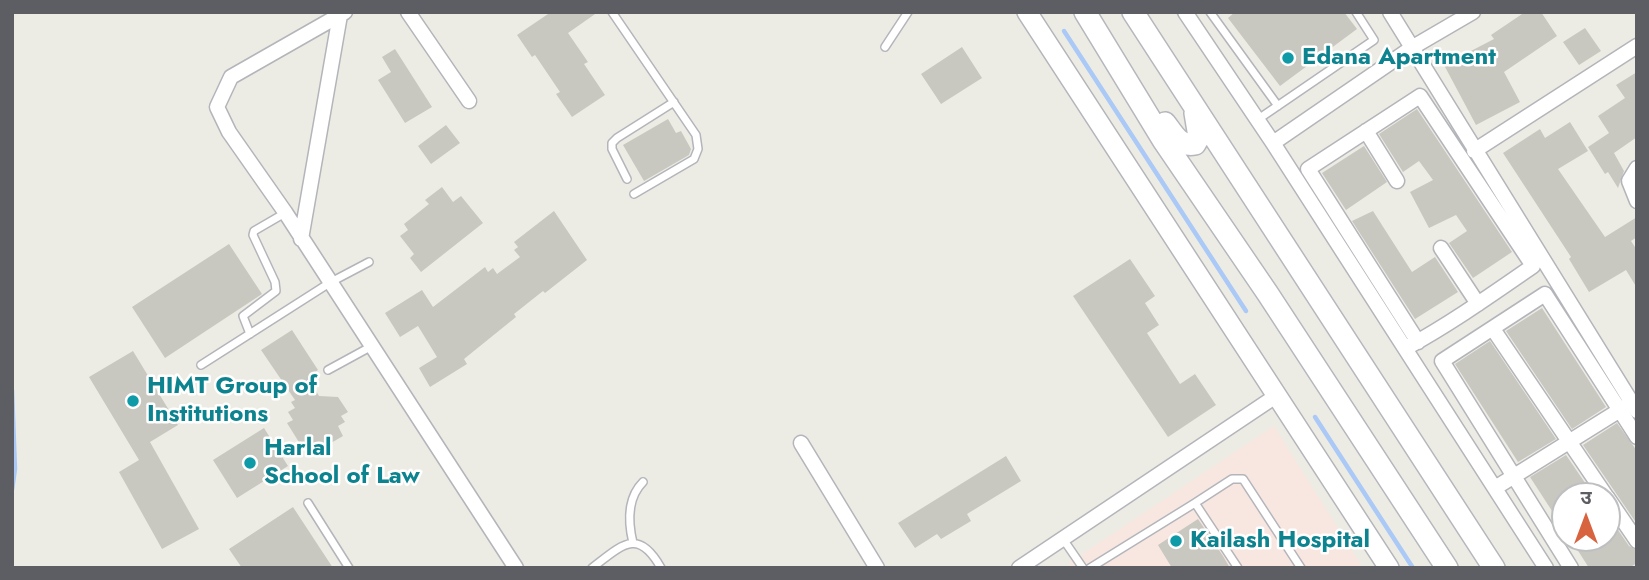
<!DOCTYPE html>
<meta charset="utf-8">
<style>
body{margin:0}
#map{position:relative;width:1649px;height:580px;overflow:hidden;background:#edece4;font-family:Jost,"Noto Sans Devanagari",sans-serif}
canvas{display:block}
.frame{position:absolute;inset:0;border:14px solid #5c5e63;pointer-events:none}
.north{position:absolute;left:1551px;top:482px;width:70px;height:70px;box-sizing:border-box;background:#fff;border:2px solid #bebfc1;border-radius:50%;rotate:0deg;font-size:19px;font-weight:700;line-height:28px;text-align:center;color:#5c5e63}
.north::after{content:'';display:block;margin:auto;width:24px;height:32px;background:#d8643f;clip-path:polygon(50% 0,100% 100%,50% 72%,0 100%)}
</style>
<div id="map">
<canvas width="1649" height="580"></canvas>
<div class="frame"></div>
<div class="north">उ</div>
</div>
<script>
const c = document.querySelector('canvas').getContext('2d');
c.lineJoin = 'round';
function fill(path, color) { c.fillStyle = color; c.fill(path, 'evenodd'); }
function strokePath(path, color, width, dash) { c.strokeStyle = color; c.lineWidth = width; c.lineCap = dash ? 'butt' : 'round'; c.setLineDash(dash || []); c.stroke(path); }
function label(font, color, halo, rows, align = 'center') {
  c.font = font + ' Jost,sans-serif'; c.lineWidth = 5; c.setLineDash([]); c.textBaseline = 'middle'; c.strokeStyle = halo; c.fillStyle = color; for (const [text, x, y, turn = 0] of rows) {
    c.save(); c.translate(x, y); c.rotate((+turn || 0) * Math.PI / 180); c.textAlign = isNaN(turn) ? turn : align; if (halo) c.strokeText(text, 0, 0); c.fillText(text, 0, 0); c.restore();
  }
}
fill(new Path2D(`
 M1274,426l89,142h-291l-3,-5z`), '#f8e7e1');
strokePath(new Path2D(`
 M1064,31l182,280
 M12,390l3,79 -3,21
 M1315,417l98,151`), '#abc9f6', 4.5);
fill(new Path2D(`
 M551,12h47l-30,21 20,29 -4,2 21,31 -33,22 -16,-23 4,-2 -25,-37 -3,2 -15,-22z
 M1235,12h109l13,17 -77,57 -52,-68z
 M1525,12h16l16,24 -53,36 16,30 -44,23 -32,-60 50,-26 -3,-4z
 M1585,28l16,23 -22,14 -16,-23z
 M962,47l20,31 -41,26 -20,-30z
 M395,49l37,58 -27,16 -27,-43 13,-8 -9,-15z
 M1637,72v65l-23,16 10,18 -6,17 -10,-16 -3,2 -17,-27 21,-14 -11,-17 27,-18 -9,-13z
 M1417,109l95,143 -39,26 -24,-35 18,-12 -11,-16 -27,13 -19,-36 23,-12 -14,-19 -16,11 -24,-38z
 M668,119l8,14 5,-2 10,18 -2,6 -45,26 -21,-36z
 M1570,122l18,29 -30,18 47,68 32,-20v20l-6,4 6,9v38l-11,-18 -37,22 -20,-33 2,-2 -68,-104 37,-24 5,9z
 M446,125l14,18 -29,21 -13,-18z
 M1364,146l23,36 -41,28 -24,-37z
 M442,187l11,15 8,-6 22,27 -62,49 -11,-14 4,-4 -14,-18 8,-6 -4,-6 25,-20 -4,-4z
 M554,211l33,49 -42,33 -2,-2 -29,23 2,3 -52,42 3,5 -37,23 -11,-19 18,-11 -19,-31 -18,11 -15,-24 37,-23 11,17 52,-40 3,5 5,-4 4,6 23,-17 -6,-7 4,-3 -4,-5z
 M1373,211l39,61 23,-15 23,35 -43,27 -63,-98z
 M229,244l33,50 -97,64 -33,-51z
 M1130,259l25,37 -10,7 14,22 -12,8 33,51 15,-10 21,31 -48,32 -95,-141z
 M1542,308l64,99 -34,22 -66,-98z
 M292,330l26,40 -10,7 11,19 19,1 10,15 -7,4 4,6 -7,4 5,10 -24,14 -2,-3 -9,1 -2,-3 -4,2 -15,-24 6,-3 -5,-8 7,-4 -4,-6 4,-2 -34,-50z
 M1490,341l66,98 -38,23 -63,-98z
 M133,351l45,74 -28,17 49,87 -37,20 -43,-77 20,-12 -50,-83z
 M1617,423l20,28v73l-54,-79z
 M264,428l24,38 -51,32 -24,-38z
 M1566,455l28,41h-29v35l-35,-54z
 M1006,456l15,25 -54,33 4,7 -30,18 -4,-5 -22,14 -17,-25z
 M293,507l40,61h-91l-13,-19z
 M1607,514l22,32 8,4v13l-8,5h-40l-19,-30h37z
 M1198,519l25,37 7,12h-58l-14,-23z`), '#c8c7c0');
const service = new Path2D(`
 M612,12l84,123 2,14 -4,10 -60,35
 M1210,12l68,94
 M885,47l23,-35
 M1257,120l117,-80 -18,-28
 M627,179l-15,-30v-6l5,-5 57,-36
 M250,334l-7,-18 33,-25 -1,-9 -22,-47 1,-4 31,-18
 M201,365l130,-83 38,-20
 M328,370l44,-24
 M308,503l41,65
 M1195,503l37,-24h11l58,89
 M1063,539l20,29
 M633,543c-5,-21 -6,-45 10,-61
 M592,568c30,-23 46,-41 69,0
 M1090,568l105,-65 43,65`);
const minor = new Path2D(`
 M345,12l-114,65 -14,30 12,25 56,80 231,356
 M408,12l61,89
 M1185,12l88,131 273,425
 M1390,12l247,399
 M1366,131l31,50
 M1273,143l140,-96 60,-35
 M1474,151l163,-105
 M1637,168l-8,13 8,20
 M301,239l39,-224
 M1441,248l37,56
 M1493,329l113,167
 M1406,348c44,-24 85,-53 127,-82l-113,-170 -112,73 110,173
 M801,443l76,125
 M1495,488l133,-83
 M1607,497l30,44
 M1019,568l257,-172
 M1571,568l-129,-207 103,-67 92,143`);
const tertiary = new Path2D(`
 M1027,12l362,556`);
const secondary = new Path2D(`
 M1085,12l78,128 105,154 179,274
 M1133,12l361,556
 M1165,123c8,10 14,24 30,21l4,-7 -4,-24`);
strokePath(service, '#b4b5ba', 10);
strokePath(minor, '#b4b5ba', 17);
strokePath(tertiary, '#b4b5ba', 22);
strokePath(secondary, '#b5b7bd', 24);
strokePath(service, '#fff', 7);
strokePath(minor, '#fff', 14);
strokePath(tertiary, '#fff', 19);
strokePath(secondary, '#fff', 21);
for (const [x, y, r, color] of [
 [1288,58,7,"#0f9aa8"],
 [133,401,7,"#0f9aa8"],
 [250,463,7,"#0f9aa8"],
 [1176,541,7,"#0f9aa8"]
]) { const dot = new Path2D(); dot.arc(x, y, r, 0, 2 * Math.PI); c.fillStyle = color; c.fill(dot); strokePath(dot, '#fff', 2.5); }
label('bold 24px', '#0d838f', '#fff', [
 ["Edana Apartment",1302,58],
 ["HIMT Group of",147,387],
 ["Institutions",147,415],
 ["Harlal",264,449],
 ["School of Law",264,477],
 ["Kailash Hospital",1190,541]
], 'left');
</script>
